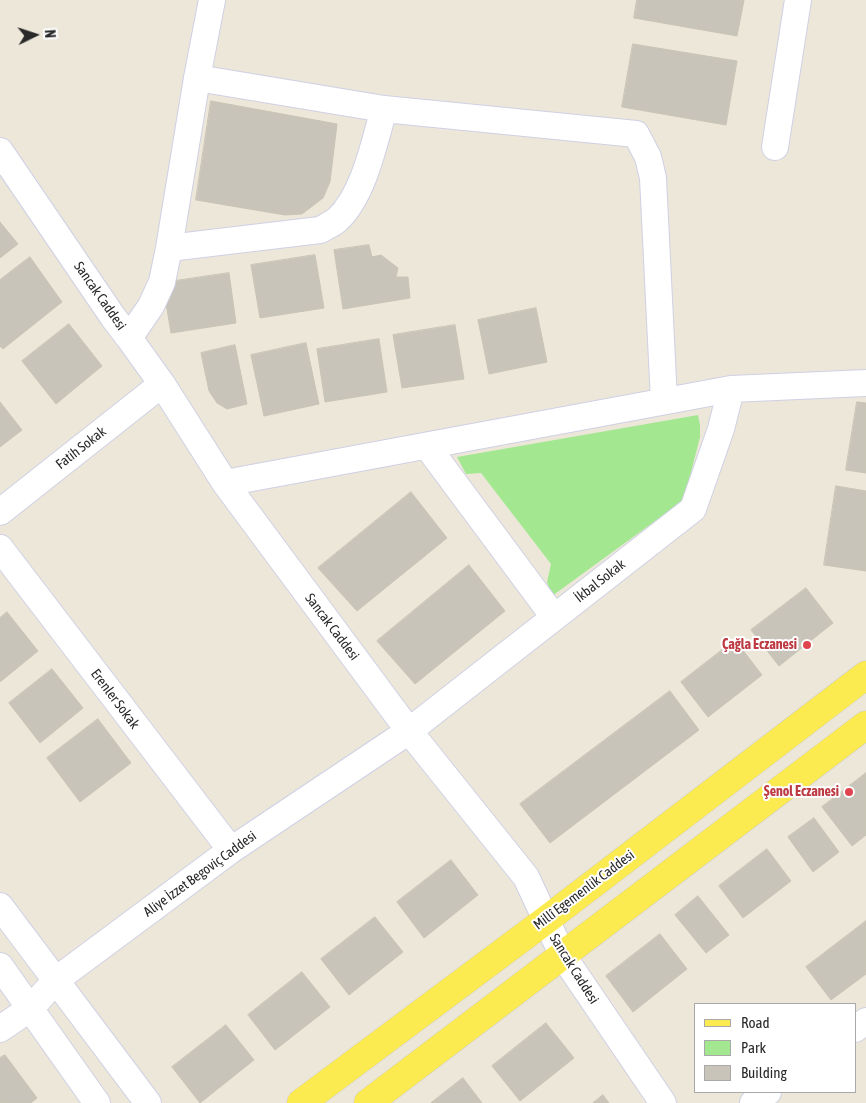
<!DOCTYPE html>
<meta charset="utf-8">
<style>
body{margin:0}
#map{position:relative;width:866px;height:1103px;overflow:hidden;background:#ede7da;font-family:"Asap Condensed",sans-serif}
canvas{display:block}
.legend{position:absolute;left:694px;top:1003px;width:162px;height:90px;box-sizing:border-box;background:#fff;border:1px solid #a9a9a9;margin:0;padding:6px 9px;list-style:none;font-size:15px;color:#292929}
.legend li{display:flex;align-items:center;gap:10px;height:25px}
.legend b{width:25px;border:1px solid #a9a9a9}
.north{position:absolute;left:10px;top:10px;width:50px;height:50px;-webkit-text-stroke:4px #fff;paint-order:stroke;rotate:86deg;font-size:14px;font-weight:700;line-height:20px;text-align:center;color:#292929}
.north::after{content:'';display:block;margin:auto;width:18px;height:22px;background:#292929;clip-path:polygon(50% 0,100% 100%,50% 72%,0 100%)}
</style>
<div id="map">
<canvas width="866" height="1103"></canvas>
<ul class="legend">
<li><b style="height:6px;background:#fceb50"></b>Road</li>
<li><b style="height:14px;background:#a3e891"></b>Park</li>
<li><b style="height:14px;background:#c8c4ba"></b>Building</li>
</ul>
<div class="north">N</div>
</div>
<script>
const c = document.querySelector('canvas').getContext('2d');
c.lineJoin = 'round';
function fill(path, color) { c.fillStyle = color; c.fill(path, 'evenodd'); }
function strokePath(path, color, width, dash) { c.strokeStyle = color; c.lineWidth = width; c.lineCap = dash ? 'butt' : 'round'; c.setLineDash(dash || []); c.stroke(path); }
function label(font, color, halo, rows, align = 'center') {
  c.font = font + ' "Asap Condensed",sans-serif'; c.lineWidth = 4; c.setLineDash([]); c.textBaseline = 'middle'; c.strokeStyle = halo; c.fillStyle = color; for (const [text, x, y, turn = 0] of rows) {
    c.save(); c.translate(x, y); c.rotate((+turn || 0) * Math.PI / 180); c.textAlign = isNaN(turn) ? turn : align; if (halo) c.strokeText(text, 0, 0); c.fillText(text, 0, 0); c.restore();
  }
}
fill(new Path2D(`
 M698,415l2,10v12l-16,63 -132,96 -5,-14 4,-18 -70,-91 -15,1 -9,-17z`), '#a3e891');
const building = new Path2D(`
 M637,0h107l-7,36 -103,-18z
 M633,44l104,17 -11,64 -104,-18z
 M211,101l126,23 -7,58 -7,16 -21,16 -17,1 -89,-15z
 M0,222l18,22 -18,14z
 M369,245l3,12 9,-2 17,13 -2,9h12l2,21 -67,11 -9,-59z
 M315,255l9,53 -64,10 -9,-53z
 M30,257l32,45 -59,47 -3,-3v-66z
 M229,273l7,50 -65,10 -6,-36 3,-15z
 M536,308l11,54 -58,12 -11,-54z
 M69,324l33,42 -46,38 -34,-43z
 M455,325l9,54 -62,9 -9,-53z
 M379,339l8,53 -62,10 -8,-53z
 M306,343l13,61 -55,12 -13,-61z
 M235,345l12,59 -20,5 -10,-6 -8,-12 -8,-38z
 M0,402l22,28 -22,17z
 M857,402l9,1v70l-20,-3z
 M836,486l30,5v80l-42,-6z
 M411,492l36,46 -90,73 -39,-43z
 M469,565l36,46 -90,73 -38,-43z
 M806,588l27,35 -54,43 -28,-36z
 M7,612l31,39 -38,31v-64z
 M735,640l27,35 -54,42 -27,-35z
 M52,669l31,39 -43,35 -31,-40z
 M670,691l29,39 -149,113 -30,-39z
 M98,719l33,44 -51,39 -33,-44z
 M866,773v62l-14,11 -30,-39z
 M814,818l25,34 -26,20 -25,-35z
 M767,849l24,32 -48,37 -24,-32z
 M451,860l27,35 -54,43 -27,-36z
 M698,896l31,39 -23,18 -31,-38z
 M375,917l28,35 -54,43 -28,-36z
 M866,921v53l-35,26 -25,-33z
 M660,934l27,35 -54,43 -27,-36z
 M302,972l28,35 -55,43 -27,-35z
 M546,1023l28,35 -54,43 -28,-35z
 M226,1025l28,35 -54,43 -28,-36z
 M5,1055l32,43 -6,5h-31v-45z
 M463,1078l19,25h-51z
 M603,1095l6,8h-16z`);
fill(building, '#c8c4ba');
strokePath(building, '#c8c4b3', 1);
const minor = new Path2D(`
 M197,78l187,31 252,25 12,23 5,21 11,223
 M775,147l23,-147
 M0,151l113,166 16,21 33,46 63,99 184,248 117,146 37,79 100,147
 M169,248l151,-18c5,-3 12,-6 17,-10 27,-25 37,-77 47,-111
 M129,338l22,-32 11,-24 7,-34 28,-170 15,-78
 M427,446l127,171
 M225,483l506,-94 135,-6
 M0,512l162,-128
 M0,548l231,302
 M0,906l148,197
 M0,966l97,137
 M0,1029l31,-21 25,-28 175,-130 178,-119 284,-222 28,-80 10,-40
 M855,1029l11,-8
 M753,1103l15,-11`);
const major = new Path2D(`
 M301,1103l245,-183 320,-245
 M368,1103l498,-378`);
strokePath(minor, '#cfd0e4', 28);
strokePath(major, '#ccc', 29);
strokePath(minor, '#fff', 26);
strokePath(major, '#fceb50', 28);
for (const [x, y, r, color] of [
 [807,645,5,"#e0444e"],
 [849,792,5,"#e0444e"]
]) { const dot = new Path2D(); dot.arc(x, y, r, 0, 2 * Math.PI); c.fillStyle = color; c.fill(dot); strokePath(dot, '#fff', 2); }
label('14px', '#292929', '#fff', [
 ["Sancak Caddesi",100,296,55],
 ["Fatih Sokak",81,448,-38],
 ["İkbal Sokak",600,581,-38],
 ["Sancak Caddesi",332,627,53],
 ["Erenler Sokak",115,699,53],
 ["Aliye İzzet Begoviç Caddesi",200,874,-36],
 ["Millî Egemenlik Caddesi",584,890,-37],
 ["Sancak Caddesi",574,969,58]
]);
label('bold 14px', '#be3a42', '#fff', [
 ["Çağla Eczanesi",797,645],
 ["Şenol Eczanesi",839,792]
], 'right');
</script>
